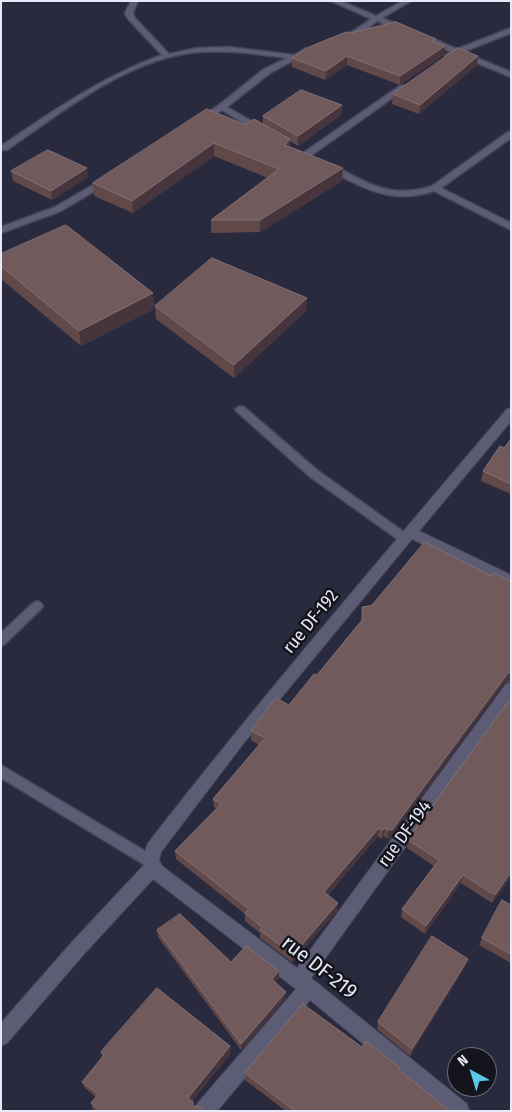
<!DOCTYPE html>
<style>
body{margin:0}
#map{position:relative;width:512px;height:1112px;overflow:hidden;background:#2a2a3f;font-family:"Fira Sans Condensed",sans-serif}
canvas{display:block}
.frame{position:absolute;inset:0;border:2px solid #e8e8f7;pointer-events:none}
.north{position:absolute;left:447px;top:1047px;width:50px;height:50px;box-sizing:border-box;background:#14141d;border:1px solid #696974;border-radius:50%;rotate:321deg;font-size:14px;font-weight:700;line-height:20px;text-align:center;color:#e8e8f7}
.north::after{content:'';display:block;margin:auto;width:18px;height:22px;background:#5ac8e6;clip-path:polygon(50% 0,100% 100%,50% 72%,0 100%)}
</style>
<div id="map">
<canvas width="512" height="1112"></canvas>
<div class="frame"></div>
<div class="north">N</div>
</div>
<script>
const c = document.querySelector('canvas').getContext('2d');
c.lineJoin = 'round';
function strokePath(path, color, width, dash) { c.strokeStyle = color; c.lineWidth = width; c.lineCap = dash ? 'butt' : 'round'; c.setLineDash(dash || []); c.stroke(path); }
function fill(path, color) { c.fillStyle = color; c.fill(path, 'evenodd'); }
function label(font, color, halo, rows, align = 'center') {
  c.font = font + ' "Fira Sans Condensed",sans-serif'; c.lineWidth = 5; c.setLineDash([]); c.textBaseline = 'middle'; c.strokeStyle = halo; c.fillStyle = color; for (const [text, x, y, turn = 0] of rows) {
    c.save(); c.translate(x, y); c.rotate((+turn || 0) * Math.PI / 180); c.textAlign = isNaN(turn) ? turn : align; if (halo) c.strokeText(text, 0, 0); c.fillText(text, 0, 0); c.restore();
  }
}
const service = new Path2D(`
 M131,1h7l-5,12 2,5 34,36 28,-6 32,-1 65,8 12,-7 7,2 -43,23 -43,34 37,21v4h-6l-36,-22 -18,12 -7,-2 22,-15 45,-36 23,-11c-29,-4 -58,-8 -88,-6 -69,5 -137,60 -192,98h-6v-4c52,-35 102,-70 161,-91l-34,-36 -3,-6z
 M331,1h10l35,15 26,-15h9l-29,17 23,9v4h-6l-22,-10 -16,13 -14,5 -4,-2 1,-2 11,-5 16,-11z
 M511,28v5l-48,19 48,20v5l-54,-22 -6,4h-6v-4l6,-3 -24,-11 7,-2 23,10z
 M401,85l7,2 -99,70h-6v-4z
 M508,132h3v6l-70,50 70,35v7l-77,-39c-33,11 -57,4 -88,-12 -6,-4 -15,-7 -20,-12l7,-2c35,19 59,34 99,21z
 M105,178l4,3 -1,2 -47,28 -60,22v-6l54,-20z
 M240,406l4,1 73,63 91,65 2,3 -2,3h-8l-91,-65 -73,-65 -1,-2z
 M37,601l4,2 2,3 -2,3 -36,35 -4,2v-13l32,-30z
 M1,765l154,92 2,4 -2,4 -5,2 -5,-2 -144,-87z`);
const minor = new Path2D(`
 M511,408v13l-92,110 92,44v11l-99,-47 -169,205 -82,108 -2,8 3,6 135,102 209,-284 5,-2v18l-200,278 156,126 2,7h-24l-135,-111 -93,111h-22l2,-7 99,-115 -143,-110 -69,75 -77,89 -6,3v-23l71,-81 72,-77 -2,-4 6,-18c116,-149 238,-291 359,-434z`);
strokePath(service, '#464558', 3);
strokePath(minor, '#464558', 2);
fill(service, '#5c5c75');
fill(minor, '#5c5c75');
fill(new Path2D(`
 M350,33l86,10 9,3 -1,9 -44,30 -53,-20 -22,15 -33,-13v-9z
 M477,65l-58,49 -27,-10 1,-10z
 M342,105l-1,10 -43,31 -8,-5v6l52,34 -82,51 -49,1v-13l57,-42 -54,-22 -81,57 -39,-17 -1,-13 153,-58 17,-1v-8z
 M11,171l77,6 -36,23 -39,-19z
 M1,254l152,39 1,16 -73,37 -80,-67z
 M307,298l-1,13 -72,67 -78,-59 -1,-13z
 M511,439v55l-30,-13 2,-10z
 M491,576l20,6v99l-6,1 -115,156 -3,1 -3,-3 -2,3 -4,-3 -50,59 9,16 -45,51 -32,-24v-5l-15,-12v-7l-69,-55 -1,-8 41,-42 -2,-2 -1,-8 46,-54 -8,-5v-9l38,-26 28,-30 44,-54v-5l1,-9z
 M408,840l103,37 -19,26 -31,-20 -36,51 -24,-17 1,-8 32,-43 -27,-18z
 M511,905v58l-32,-18 3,-7z
 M157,930l74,32 48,16 -4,4 11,16 -45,52 -83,-113z
 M465,967l-55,89 -33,-27 1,-7z
 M362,1047l37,24 51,40h-164l-41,-31v-7z
 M101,1052l130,1 -39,48 1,1v4l11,5h-110l-1,-1 -2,-7 5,-6 -11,-9 -3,-6 20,-25z`), '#624949');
fill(new Path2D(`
 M445,46l-1,9 -44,30v-9z
 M347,56v9l-22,15 1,-9z
 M478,56l-1,9 -58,49 1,-9z
 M342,105l-1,10 -43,31v-10z
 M290,139l-1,13 -4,-7z
 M214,143v13l-81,57 -1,-12z
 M87,168l1,9 -36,23 -1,-9z
 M343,168l-1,13 -82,51v-12z
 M153,293l1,16 -73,37 -2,-15z
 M307,298l-1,13 -72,67v-13z
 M511,672l-1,8 -5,2 -115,156 -3,1 1,-9 120,-157z
 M379,828l-1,8 -55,64 1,-8z
 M385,828l-1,8 -2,3 1,-9z
 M511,872v5l-19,26 3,-8z
 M463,875l-2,8 -36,51 1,-8z
 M338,903l-1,8 -45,51 1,-7z
 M468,959l-3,8 -55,89 2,-7z
 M279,971v7l-7,8v-7z
 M286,992v6l-45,52v-6z
 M230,1046l1,7 -42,52 -1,-7z`), '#46353d');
const building = new Path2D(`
 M396,22l40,17 -4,3 13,4 -45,30 -53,-20 -21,15 -34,-13 17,-11 37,-15 4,1z
 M458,48l20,8 -58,49 -27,-11z
 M301,90l41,15 -44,31 -35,-20z
 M207,109l39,16 8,-6 36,20 -5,6 58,23 -83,52h-49l68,-51 -65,-26 -82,58 -39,-18z
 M48,150l39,18 -36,23 -40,-20z
 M66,225l87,68 -74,38 -78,-65v-12z
 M212,258l95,40 -73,67 -79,-59z
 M511,439v45l-28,-13 17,-25 4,2z
 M425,542l66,34 3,-3 17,9v90l-3,1 -116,157h-4l-3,-2 -2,2 -4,-2 -55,64 14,11 -45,52 -33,-25 2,-3 -17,-14 4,-4 -74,-58 46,-47 -8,-5 52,-61 -14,-7 17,-23 8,-10 13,7 25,-31 3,1 46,-56 -1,-12 9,-1z
 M511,698v174l-16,23 -32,-20 -37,51 -24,-17 37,-49 -31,-20z
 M502,900l9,5v49l-29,-16z
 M180,914l51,48 15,-16 33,25 -7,8 14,13 -45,52 -84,-114z
 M432,936l36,23 -56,90 -34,-27z
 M157,988l73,58 -42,52 5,4v4h5l6,5h-104l-9,-8 7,-9 -16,-12 22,-27 -3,-3z
 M303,1004l59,43 4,-6 34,27 -1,2 51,41h-155l-50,-38z`);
fill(building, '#705a5c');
strokePath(building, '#837074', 1);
label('18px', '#e8e8f7', '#14141d', [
 ["rue DF-192",311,622,-51],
 ["rue DF-194",405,834,-54]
]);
label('21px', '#e8e8f7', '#14141d', [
 ["rue DF-219",319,968,38]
]);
</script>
